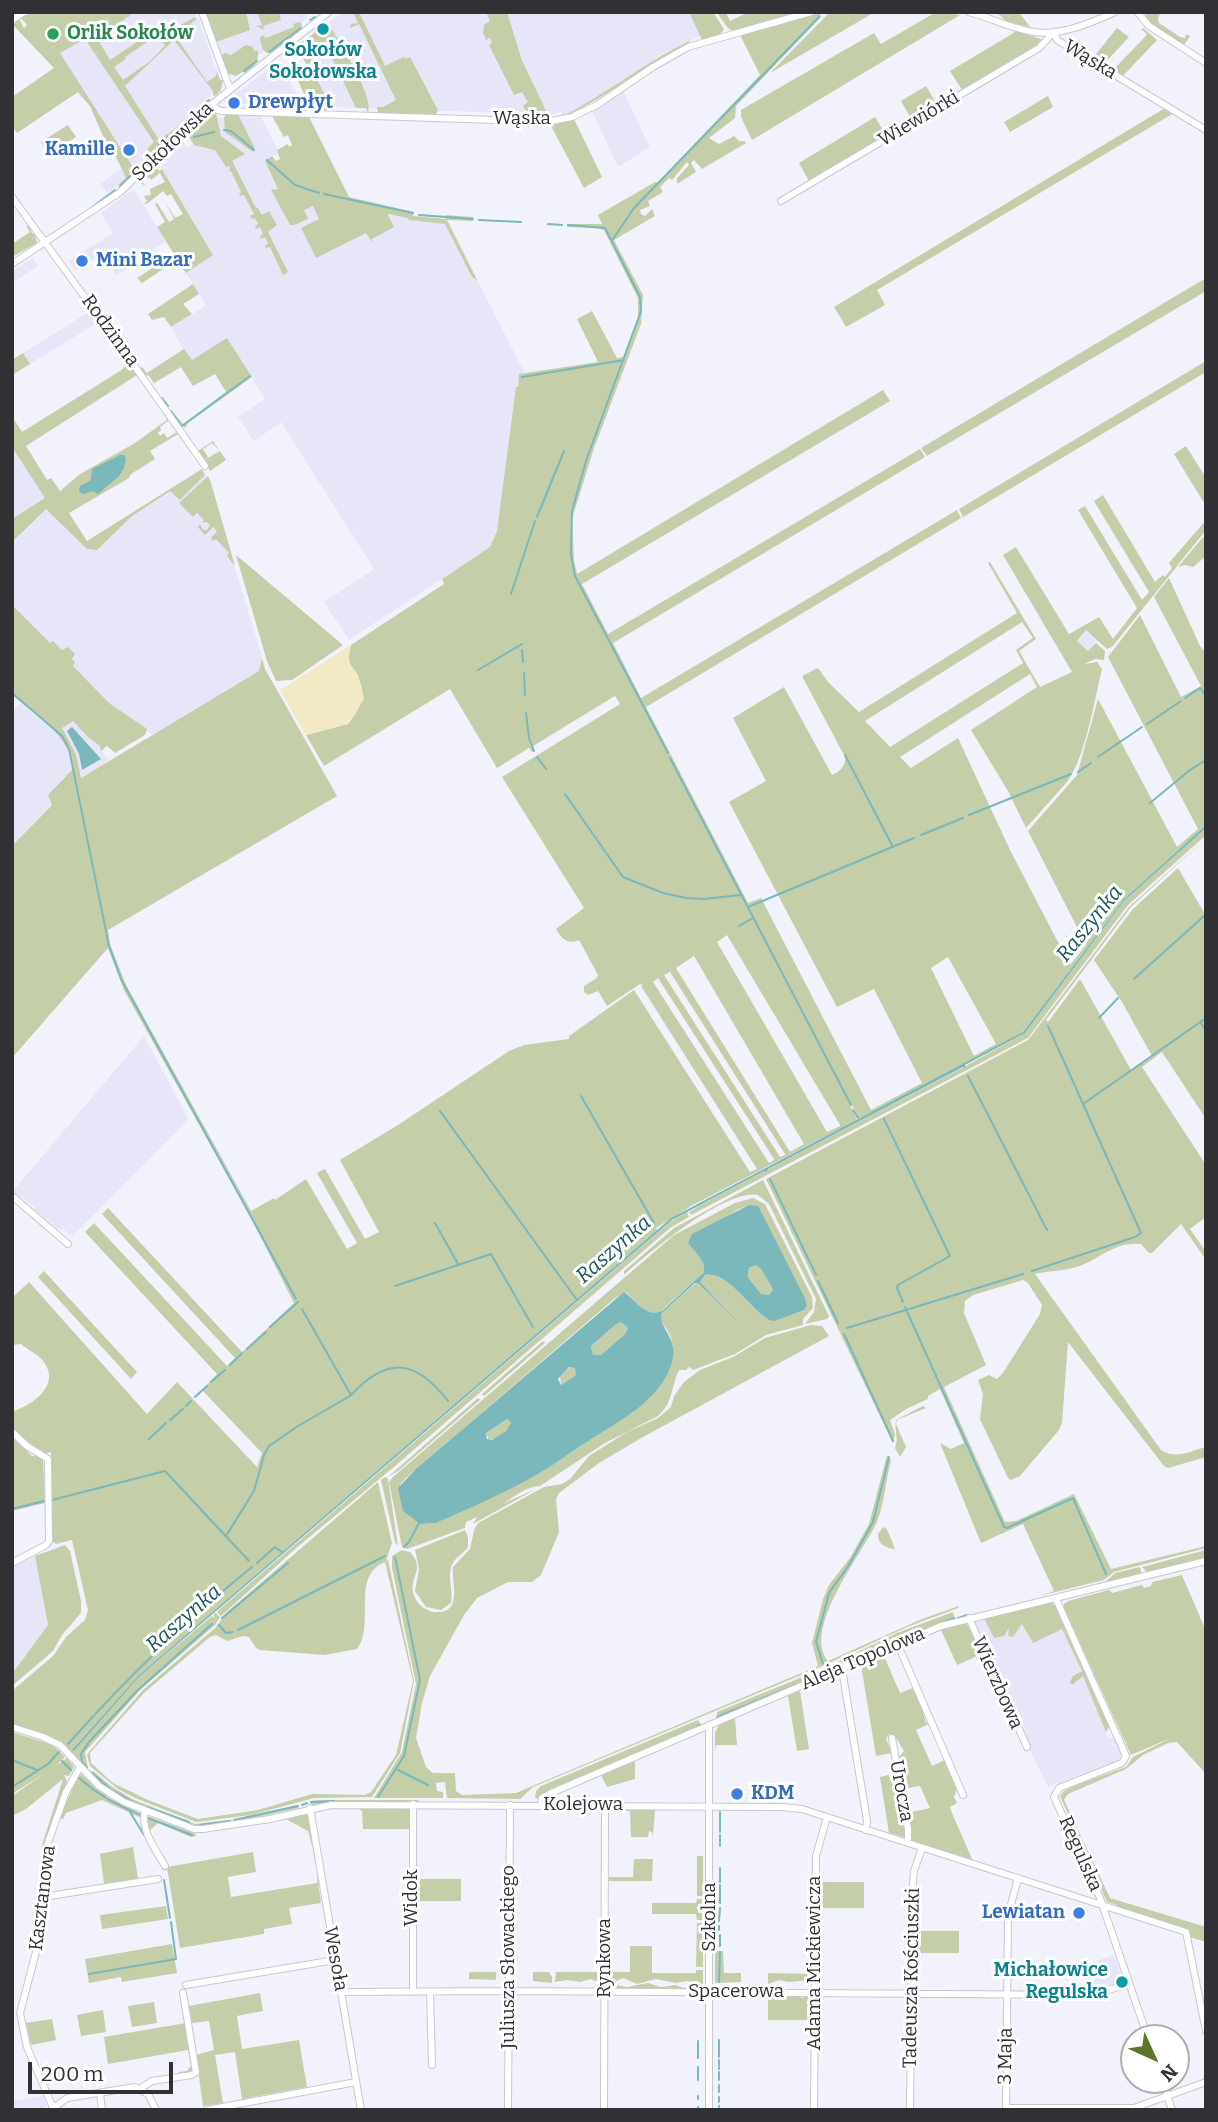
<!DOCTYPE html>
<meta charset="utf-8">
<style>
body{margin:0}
#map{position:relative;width:1218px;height:2122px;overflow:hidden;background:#f2f2fd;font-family:Bitter,serif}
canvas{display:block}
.frame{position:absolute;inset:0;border:14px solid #313135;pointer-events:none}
.north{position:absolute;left:1120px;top:2024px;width:70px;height:70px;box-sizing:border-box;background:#fff;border:2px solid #adadae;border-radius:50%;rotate:135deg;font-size:19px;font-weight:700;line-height:28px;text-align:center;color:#313135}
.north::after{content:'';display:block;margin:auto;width:24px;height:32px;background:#5c7528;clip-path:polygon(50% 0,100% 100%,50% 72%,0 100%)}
.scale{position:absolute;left:28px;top:2062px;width:145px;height:32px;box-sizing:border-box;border:4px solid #313135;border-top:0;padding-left:9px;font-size:21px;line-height:24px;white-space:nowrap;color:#313135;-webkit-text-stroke:5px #fff;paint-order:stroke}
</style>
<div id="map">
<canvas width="1218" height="2122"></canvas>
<div class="frame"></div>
<div class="north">N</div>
<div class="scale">200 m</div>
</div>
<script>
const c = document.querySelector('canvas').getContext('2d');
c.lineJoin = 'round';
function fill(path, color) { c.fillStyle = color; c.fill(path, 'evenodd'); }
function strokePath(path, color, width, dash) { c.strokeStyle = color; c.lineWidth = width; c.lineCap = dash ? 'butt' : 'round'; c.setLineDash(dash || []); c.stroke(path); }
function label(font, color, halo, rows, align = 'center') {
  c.font = font + ' Bitter,serif'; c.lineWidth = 6; c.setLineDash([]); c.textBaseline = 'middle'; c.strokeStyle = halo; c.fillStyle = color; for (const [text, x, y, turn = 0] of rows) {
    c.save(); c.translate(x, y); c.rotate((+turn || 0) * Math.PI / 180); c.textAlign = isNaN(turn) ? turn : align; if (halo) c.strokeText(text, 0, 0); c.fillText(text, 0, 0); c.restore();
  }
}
fill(new Path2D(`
 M78,12h116l2,6 2,-1 22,64v5l-43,41 -5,2 -15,13 -6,11 -27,28 -17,12 -7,-9 21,-15 -10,-23 -7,-8 -14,-32 -44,-46 40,-29z
 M218,12h87l3,6 -73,55 -10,-4 -18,-52z
 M342,12h144l50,102 -205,-7 -31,-62z
 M507,12h182l11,24 -38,18 -70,47 -28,14 -4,-4 -12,5 -26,-58z
 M278,62l27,45 -11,-1 -1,-2 -5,4h-38v-4h-16l-3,-7z
 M623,91l27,56 -32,20 -26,-56z
 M226,114l34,1 19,38 -10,5 21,26 129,34 29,4 77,152 -6,1 -18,144 -11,28 -141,93 -25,-38 50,-33 -93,-147 -27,19 -16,-24 27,-18 -37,-60 -37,22 -20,-33 35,-23 -20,-32 27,-18 -52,-89 21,-22 2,-1 3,5 7,-4 21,-27 9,1z
 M133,189l33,52 -50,34 -14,-21 -27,17 -6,-10 44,-28 -12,-20z
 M33,258l5,8 -26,17v-12z
 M89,312l8,11 -67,41 -7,-11z
 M12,433l75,108 115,-72 6,10 57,189 -113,67 -43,-30 -97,-97z
 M1086,630l11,10 -8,11 -12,-9z
 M21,703l40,34 11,20 2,12 -22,35 -40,42v-133z
 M73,718l32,30 -3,3 7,10 -29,17 -4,-24 -15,-27z
 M144,1036l43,80v5l-115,116 -10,-9 -2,2 -25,-20v-3l-23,-15z
 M35,1556l13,69 -36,49v-107z
 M1053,1605l56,121 -3,6 1,4 8,3 7,15 -2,6 -72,27 -18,-36 -57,-130z
 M1114,1955l9,25 -2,3 -25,9h-9l1,-28z
 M43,2096l3,9 -2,5h-32v-9z`), '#e7e6f9');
fill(new Path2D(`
 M33,12h102l-38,26 13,22 55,-37 3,5 -43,29 1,2 -12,8 9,13 26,-18 16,-16 -3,-5 11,-7v-5l22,-12 1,2 -14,13 2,3 -6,5 29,42 9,-6 1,-5 3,9h3l-2,10 -6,6 -2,-1v-4l-39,-51 -49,46 34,54 20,-15 2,2 -31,31 -3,-2 3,-2 -3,-5 7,-7 -69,-103 -25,14 74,116 12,-9 -2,6 -22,21 -4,-2 8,-7 -15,-32 -7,-8 -14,-32 -12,-14 -61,41 -5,-8v-28l42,-29 -40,-42h-2l7,-7 5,9 3,-3 -6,-7z
 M205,12h41l4,18 -34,12 5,14 4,-3 6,2 15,-10 7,2 1,4h4c1,12 -4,15 -13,22l-2,-1 -7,4 -10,-3z
 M257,12h22l2,8 -18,6 1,4 -7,-4 5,-1z
 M353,12h6l26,54 19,-9 2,2 4,-2 28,53 -2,4 -58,-1 -1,-6h6l13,-7 -37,-76 -9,4 1,-4 7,-1z
 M486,12h21l15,48 26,55 4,-1 -1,5h-20l-8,-13 5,-4 -6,-10 -8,3 -25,-50 3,-2 -2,-5 -4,2 -3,-7 1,-8 6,-4z
 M689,12h24l11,17 -4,6 -18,5z
 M726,12l4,9 19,-9h53l-69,19 -5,-3 -11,-15z
 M830,12h22l1,3 4,-3h18l-105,61z
 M936,12l24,3 -208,125 -11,-23v-7l133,-77 7,11z
 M996,12h23l11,15 -23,-5z
 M1143,12l4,8 -2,-8h16l-3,6 1,5 21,14 5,1 1,-4 4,2 -6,9 -38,-25z
 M820,13l1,4 -85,89 -1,12 -26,20 10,6 15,-8 5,5h5l2,2 -44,26 -8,-9 -3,3 5,9 -19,12v-6l12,-13 -2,-3 -15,18 -3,-2 -9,9 3,5 -15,9 2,5 -10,4 1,4 4,2 7,-7 3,7 -41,24 29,55 -2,29 -48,127 -21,68 2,42 3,13 306,-184 7,11 -308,183 26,50 312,-185 5,8 -312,186 28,55 316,-188 4,8 -315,189 102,196 13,-5 110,212 51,-27 -48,-94 -37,18 -108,-205 37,-21 -33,-63 51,-31 48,88c7,-3 14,-9 13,-18l-43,-81 16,-8 11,15 30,29 158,-99 -29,-50 2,-1 46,77 -17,12 21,36 32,-15 -69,-117 13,-8 53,87 30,-17 14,22 24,-31 -59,-98 7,-4 57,94 7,-8 -55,-91 9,-6 52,87 8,-7 2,2 7,-9 -3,-5 37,-43v10l-94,117 -5,2 -21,-19 -9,11 11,10 8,-8 9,8 -1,9 -9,-1 -11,5 13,-2 5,7c-8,32 -16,87 -35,113l-41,46 -18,-37 -37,-61 66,-43 -7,-13 -130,83 11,11 47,-30 52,112 60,115 16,-20 -58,-114 49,-56 21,-76 79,148 21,-18 -90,-172 32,-42 41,82 20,-11 -47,-89 15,-19 31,68 6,7v172l-82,74 -98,129 -7,7 -158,83h-3l-6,-13h-2l7,15 -166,86 -35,22 1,2 -519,446 -60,67 -4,8 64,-73 74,-62 2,2v-4l2,-1 4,4 -5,8 -75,65 -55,62 3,16 -2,2 -21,-24 -53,-21v-34l42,-36 12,-18 19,-17 3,-10 -16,-70 -16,4 -5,-3v-89l-7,2 -13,-6 -19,-18v-18c20,-7 49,-26 32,-50 -5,-7 -16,-12 -23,-18l-9,1v-47l17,-16 118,132 30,-32 80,85 5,-14 -60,-63 15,-16 -132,-142 9,-9 133,143 8,-8 -133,-144 6,-6 134,144 52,-49 -44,-87 -126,-226 -16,-42 -96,110v-212l40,-41 -4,-10 26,-27c-6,-34 -37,-52 -62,-73v-90l38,38 3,-2 9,9 6,-3 7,7 -3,5 3,4 -2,3 36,37 38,26 -2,6 -30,18 -8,-7 -6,5 -1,-5 -11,-8 -16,-17 -11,7 14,26 5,24 178,-107 3,-13 -25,-88 28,99 72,127 -229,134 2,14 16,41 125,226 23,-13 1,2 31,-21 41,70 10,-6 -40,-70 8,-4 40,70 14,-7 -39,-72 58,-35 111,-74 15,-6 45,-6v-3l65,-46 116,182 7,-3 -116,-183 3,-1 -4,-1 -33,22 -9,-15 -10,4 -4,-3v-6l13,-8 1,-3 -19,-35c-12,5 -18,-2 -23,-11l28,-21 -82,-131 118,-73 -5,-8 -82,50 2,5 -3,1 -3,-4 -32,20 -47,-79 -126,77 -18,-31 42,-11c37,-45 -10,-48 3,-79l93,-61 -2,-5 48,-32 7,-16 19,-144h2l1,-13 79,-12 -21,-43 15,-8 25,47 7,-1 14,-40v-19l-34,-68 -7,-2 -30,-1v-3h35l-4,-9 57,-33h3l102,-107 -20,-40zM1022,622l11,16 -17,12 7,13 -133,84 -25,-26zM727,935l113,190v1l-13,6 -110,-190zM694,956l110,188 -14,8 -114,-184zM948,957l48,87 -22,12 -43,-88zM670,972l115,182v1l-5,2 -116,-182zM658,978l116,181v1l-5,3 -116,-181z
 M300,22l2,3 -2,6 -27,21 -6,1 -4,-3 -3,-11 2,-4 4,3 28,-11 -1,-3z
 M328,22l-2,3 1,4 4,-1 7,11 -2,2 6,11 3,-1c7,14 28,48 23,62l-2,-5h-10l-25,-52 -10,1 -12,6 22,44 -1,4h-18l-14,-30 1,-3 5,-3 2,4 7,-4 -11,-18 -11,-6z
 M1117,28l12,9 -26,28 -11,-6z
 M1143,28l14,12 -35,37 -10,-6 33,-34 2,-3 -5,-4z
 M1017,31l24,8 1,3 -80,48 -12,-19z
 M689,41l-1,4c-43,20 -79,51 -123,71l-5,-5 5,4c43,-22 80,-53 124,-74z
 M926,86l11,19 -25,15 -11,-19z
 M1048,96l5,11 -43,25 -6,-10z
 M1165,108l9,5 -297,177 8,15 -39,22 -12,-20z
 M216,113l5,23 24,18 -13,7 24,47h2l4,7 7,-4 8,14 -9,7 20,40 -5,3 -13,-28 -4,1 -1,-2 3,-3 -3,-6 -4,2 -1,-3 3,-2 -3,-7 -4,2 -1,-3 3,-2 -3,-6 -3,1 -2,-3 4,-2 -10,-19 -4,1 -1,-2 2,-2 -10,-21h-3l2,-1 -1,-4 -3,1 -11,-17 -21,-5 -5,-8 21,-22z
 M226,114h12l17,35 -2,3 -28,-20 -1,-14z
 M273,114l35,1 41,82 65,15 -1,4 33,3 -1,-4 28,2v4l-26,-1 30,60 -5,-3 -27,-53 -36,-4 -1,-2 -19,-4 -1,1 6,12 -22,12v3l-6,-9 -50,25 -15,-30 18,-9 -6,-13 -9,4 4,9 -14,6h-4l-19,-35 7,-1 -13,-28 7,-5 4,5 4,-2 -3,-9 11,-6 1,3 3,-2 -4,-10 -4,2 -11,-19z
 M875,117l11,18 -77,46 -10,-18z
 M574,119l28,58 -18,11 -34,-64z
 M68,125l8,12 -17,11 -3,-4 -10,6 -5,-8z
 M156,166l3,5 3,-2 51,86 -27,18 -9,-13 -35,23 -5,-5 37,-24 -17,-27 8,-5 -10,-18 2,-1 12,19 5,-3 -10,-19 11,18 8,-4 -12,-20 -4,2 -4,-5 -15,12 -5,1 4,-3 -3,-5 7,-1 -1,-6 15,-7 -5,-9 -9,7 -2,-3 -7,5 4,4 -6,-3z
 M26,226h3l3,7 3,2 2,8 -25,14v-13l18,-12z
 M1206,278v13l-279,165 -6,-8z
 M193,284l6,10 -16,10 9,10 -21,13 -7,-10 -12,3 -4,-6z
 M227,338l25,39 -64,46 -3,5 -13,-17 11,13 43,-32 -11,-18 -22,12 -12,-19 -27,16 -6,-8 -3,1 -4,-8 1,-1 5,6 37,-24 8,11z
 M23,353l7,11 -18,11v-15z
 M125,358l12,17 -111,71 21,34 4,-2 9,13 20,-17 55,-31 32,-23 -3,-7 5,7 -9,7 1,3 -3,3 2,3 4,-3 3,5 10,-6 5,7 -4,-5 -28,17 5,8 -24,15 -2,4 -60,35 18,28 115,-72 3,6 -25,25 -10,-9 -38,25 -35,34 -10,-1 -41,-40 -34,33v-23l33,-21 -33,-51v-25l3,-1 7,11 98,-61 7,-6 -4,-5z
 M1206,361v11l-243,145 -4,-8z
 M213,441l6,9 -7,-7 -9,6 5,8 -4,3 16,-9 6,9 -16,11 -12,-20z
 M1186,446l20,32v28l-32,-52z
 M208,476l3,7 24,83 -8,-10 2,-3 -13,-14 -3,2 -2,-3 6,-7 -4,-4 -8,8 -7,-8 2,-3 3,6h4l3,-5 -3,-3 -5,1 2,-3 -7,-7 -4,4 -14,-14z
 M1203,537l3,6v13l-13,11 -8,-2 -7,2z
 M236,555l107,90 -51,35 -16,1 -9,-20z
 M1206,828v7l-78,70 -100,133 -337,177 -2,-3 10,-6 65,-35 3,1 1,-3 196,-102 61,-34 99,-132z
 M1206,838l-75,69 -85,113 2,2 32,-43 51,91 21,-14 -30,-54 -28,-42 39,-51 45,-41 28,48v203l-44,-67 -20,15 64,98v52l-16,12 16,23v8l-25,-36 -29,29h-3l-8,-9c-29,-3 -43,18 -68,24 -12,3 -26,3 -38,6l126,176c14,10 30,1 45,-3v10l-38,11 -4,-2 -96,-124 -6,81 -3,7 -39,46 -9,4 -3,-2 -28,-59 3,-25 -5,-14 11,-5 8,4 6,-6 37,-59 2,-9 -14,-22 -5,-3 -50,15 -8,6 -1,12 22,52 -42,22 61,135 11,-1 58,-27 37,75 95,-23v2l-92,24 -10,8 -65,16 15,-5 -31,-67 -42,19 -41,-100 11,6 13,-6 -24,-54 -12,7v3l-22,10 -16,11 5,14 -2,9 -127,-264 262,-139 101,-133z
 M763,1180l66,136 -2,3 -22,5 9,-12 2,-13 -47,-95 -11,-9c-33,-6 -108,57 -134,80v-4l50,-43z
 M753,1198l12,6 47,93 1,11 -10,11v6l-37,10 -31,19 -42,16 -4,-3 -3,3h-7c-8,17 -6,33 -21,46l-53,27 -65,43c-14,0 -27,12 -38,18l34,-15 -63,35 4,-7 -11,5 -1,6 -58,21 -5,-2 -13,-65 4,-5 281,-242 61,-32zM749,1205l8,1 3,3 45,89 2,8 -3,4 -35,10c-19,-11 -42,-50 -64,-45l-5,7 42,42 -45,-42 -35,31c-3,10 3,12 7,20 7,12 3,28 -1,40l-36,40 -94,61 -102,49 -16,1 -20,-39 6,-7 208,-179 12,-7c10,10 19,24 34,20l44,-40c2,-13 -9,-19 -16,-29l49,-33z
 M687,1212l2,5 -19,11 -275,238 -101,84 -73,66 -4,-4 3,-3 450,-387z
 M756,1265l5,4 12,20 -4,6 -8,-1 -13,-17 1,-9z
 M44,1271l93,101 -6,7 -93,-102z
 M621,1322l7,6 -3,6 -24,21h-8l-2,-9 24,-21z
 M811,1325l11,1 7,10 -186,101 -44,26 -40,30 -3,6 3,33 -18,43 -9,7h-24l-31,16 -13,17 -34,61 -8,27 -6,35 10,29 7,6h22l1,18 6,4 54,-2 302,-127 -6,-23 11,-44 6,-14 21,-27 19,-34 18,-69 4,6c-6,20 -6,43 -15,63 -15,31 -74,105 -48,137l94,-42 37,-13 -1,2 -51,19 -82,38 -292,122 -13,12 -73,-1 -2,-16 -9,1 1,8 6,1v6h-69l28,-46 14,-68 -24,-116v-12l10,-6 8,2c4,5 7,9 7,15 0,6 -3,10 -4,16 -3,15 10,30 25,29 25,0 13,-31 15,-45l17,-18 4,-19 4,-7 66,-36 18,-3 8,-5 19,-23 38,-24 31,-14 13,-11 3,-11 10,-14 16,-12 33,-13 32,-19z
 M543,1341l2,2 -61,53 -2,-2z
 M570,1367l6,1v7l-15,10 -1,-9z
 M478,1398l2,2 -82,71 -10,6z
 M923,1406l3,2 -29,12 -1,4 10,23 -6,10 -5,-9c4,-11 -1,-18 1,-28z
 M507,1419l4,4c-4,8 -13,16 -22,17l-3,-7z
 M12,1437l20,19h8l3,3 2,44 -33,8z
 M385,1477l3,2 10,67 -3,-4 -14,-62z
 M378,1482l14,61 -6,18 2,-1 26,121 -14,72 -28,44 -58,1 -63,17 -55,7 -61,-24 -17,-9 -28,-23 -3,-11 2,-3 54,-62 72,-62 12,-16zM385,1562l28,119 -17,74 -25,37 -6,3 -53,-1 -54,16 -60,9 -50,-19 -35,-17 -22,-20 -1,-10 55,-61 65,-55 6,-2 11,6 16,-5 6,1 7,11 4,2 65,5 32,-6c19,-25 -7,-73 28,-87z
 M883,1527l4,2 8,20c-9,-1 -18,-5 -17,-15z
 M465,1530l3,7v10c-4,6 -12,10 -15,16 -7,12 1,27 -2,40l-10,7 -15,-3 -11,-16 4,-22 -4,-19z
 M65,1545l5,6 11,50v12l-19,22 -9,16 -41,35v-12l36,-49 -13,-69z
 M1206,1550v9l-41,11 -1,-2 -17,4 -5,-5z
 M1140,1567l2,8 -69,18 -1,-3 33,-8 10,-9z
 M1182,1575l24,56v143l-29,-32 -9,1 -25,12 -17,14 -58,25 -4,6 46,98 96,29v15l-16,-5 -2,-6 -71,-23v-3l-10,-3 -47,-106 4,-5 17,-8 45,-16 7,-10 40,-20 -42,18 -67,-147v-4l4,-3 41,-11 3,3 30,-8 2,3 7,-2 1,-4z
 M1047,1603h5l4,4 54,118 -4,7 -23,-56 -11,9 -2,-3 3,-6 9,-5 -20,-42 -29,14 -11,-19 -9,13 -5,-1 1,-8 -5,8 -10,2 -10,-20z
 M953,1612l2,8 -87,36 -2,-4 -3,1 1,4 -147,62v-7l107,-44 73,-35z
 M966,1622l16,32 -25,11 -16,-35z
 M884,1656l16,37 13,-5 6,9 7,26 3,1 -13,6 16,36 13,-6 12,29 -3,8 3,6 -7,4 2,6 20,46 9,5 -70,-24 -4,-27 23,-5 -10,-22 -18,3 -4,-31 6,-7 -10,-16 -5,-1 -3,5 6,14 -16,3 -15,-91z
 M800,1691l9,58 -12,2 -9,-55z
 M735,1718l2,27h-21l-1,6v-18l4,-9z
 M698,1720l4,6 -163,73 -4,-1 1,-7 5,-5z
 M12,1732l41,13 12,12 -12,11 -41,26z
 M67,1758l7,9 -5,9 -5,-1 3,7 -23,67 -3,-1 22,-69 -37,30 -14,7v-20z
 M635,1760v19l-28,8 -6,-12z
 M93,1771l18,15 21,13 63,25 34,-4 2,3c-11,1 -23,5 -33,3 -38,-5 -80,-28 -108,-52z
 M81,1774l28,24 32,16v4l-39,-18 -36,13 -3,6 -3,-1 16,-38z
 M888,1775l12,19 7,44 -18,-5 -9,-56z
 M327,1800h91l1,2 -85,1 -23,2v-4z
 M297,1805l2,3 -65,14 1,-3z
 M408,1808l3,3v18h-48l-1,-18 -3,-2z
 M610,1809l45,1 -2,27 -1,-5 -3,-1 -1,6h-17l-1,-26h-21z
 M305,1813l3,3 5,34 -5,-19 -24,-13z
 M147,1816l49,18v2l-5,1 -33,-14 -9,8z
 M133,1847l5,32 -34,5 -4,-30z
 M253,1852l3,20 -28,5 3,20 86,-14v-9l4,29 -32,5 3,16 -28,5v5l-84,14 -13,-81z
 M697,1856h6v40h-6z
 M634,1859h19l-1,22h-44v-4h25z
 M414,1879h47v22h-44l-1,15h-2z
 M818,1882h46v26h-46z
 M697,1899h6v11l-6,2 6,1v7h-6l-1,-6h-44v-11h44z
 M166,1906l2,13 -66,10 -2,-14z
 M697,1923h6v44h-7z
 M915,1931h44v22h-44z
 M172,1944l5,29 -55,9 -1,-5 -32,6 -4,-24z
 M630,1946h22v27h44v-3h7v14l-17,-3 -10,2 -20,-4 -19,5 -14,-6 -9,4 -8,-2 1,-8h23z
 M715,1951h8l1,22h17v9l-26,1z
 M471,1972h25v8l-27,-1v-6z
 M533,1972h16l3,5v6l-19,-2z
 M556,1972h45v8l-5,1 -5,-2 -11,3 -13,-2 -12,2z
 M768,1973l45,1v6l-25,2 -9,-2 -11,4z
 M606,1983l21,4 21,-4 13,4 14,-2 9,3 19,-2v3h-93z
 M260,1993l3,18 -26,5 5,33 57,-9 8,47 -65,12 -7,-47 -20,3 8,48 -20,3 -7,-51 18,-5 -5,-29 -17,2 -3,-17z
 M754,1996h47v2l10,-2 1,24h-44v-21l-14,-1z
 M154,2002l3,21 -25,4 -4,-21z
 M103,2010l3,22 -25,4 -4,-21z
 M52,2019l4,21 -25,5 -5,-22z
 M186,2023l8,44 -4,6 -11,1v-2l8,-1 4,-5 -3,-16 -80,14 -4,-27z`), '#c4cea8');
fill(new Path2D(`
 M351,645l-3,16 10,14 6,24 -16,25 -42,11 -26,-45z`), '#f3e9c4');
fill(new Path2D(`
 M120,455h4l2,3 -2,10 -5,8 -21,18 -5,-3 -9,3 -5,-2 1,-6 11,-6 1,-11z
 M72,727l29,32 -19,11 -3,-16 -12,-23z
 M1206,825v3l-82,73 -99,132 -60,32v3l-2,-1 -195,102 -1,3 -3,-1 -92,49 -534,458 -64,73 -2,-1 66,-74 533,-458 352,-186 101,-133z
 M749,1205l9,1 2,3 45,89 2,8 -3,4 -30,11 -5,-1c-19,-11 -42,-50 -64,-45l-5,7 41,42 -43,-41h-3l-33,30c-5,18 23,25 6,60 -16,32 -52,50 -81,69 -16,10 -32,22 -49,32 -32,18 -68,34 -102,49l-16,1 -17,-13 -5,-23 18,-19 208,-177c12,8 21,26 38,19l42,-39c2,-12 -9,-19 -16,-29l4,-9zM756,1265l5,4 12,20 -4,6 -8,-1 -13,-17 1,-9zM621,1322l7,6 -3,6 -24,21h-8l-2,-9 24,-21zM569,1367l6,1 1,7 -15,10 -3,-6zM507,1419l4,4 -5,8 -14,9 -5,-1 -1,-6z`), '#7ab8bb');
strokePath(new Path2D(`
 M320,13l1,-1
 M310,20l5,-3
 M269,52l32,-24
 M244,71l13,-10
 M203,105l6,-5
 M186,120l8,-7
 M224,130l7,1 23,19
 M194,137l20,-5
 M158,143h3l19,-16
 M150,157l10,-13
 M267,160l28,25 24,8
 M120,186l24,-24
 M324,194l89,19
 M91,208l24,-18
 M419,215l54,4
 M479,220l42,2
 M548,224l14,1
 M568,225l37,3 35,69 1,14 -55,150 -14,50 -1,43 4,22 93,177
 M613,239l21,-31 185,-191
 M522,377l102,-17
 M162,398l6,8
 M171,411l11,15 68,-50
 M537,517l27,-66
 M511,594l24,-73
 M522,650l1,12
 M478,670l44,-26
 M524,673l1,22
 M12,693l50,43 7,13 40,197 12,33 175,320
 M1185,698l15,-10 6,8
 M526,713l3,25 5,13
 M1147,724l34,-23
 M845,755l48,92
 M537,757l9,12
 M1098,757l44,-30
 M670,758l181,347
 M1078,772l13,-9
 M565,794l58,83 40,16 23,5 18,1 37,-4
 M1150,803l40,-33 16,-10
 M969,815l102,-41
 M921,835l42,-17
 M748,907l166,-69
 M739,926l14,-8
 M1134,979l70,-63
 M1099,1018l19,-20
 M1201,1023l5,8
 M968,1076l79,154
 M581,1096l73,127
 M1083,1104l123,-86
 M853,1110l5,8
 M440,1111l137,189
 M884,1119l66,137 -52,29 -1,3 6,14
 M770,1179l46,96
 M435,1223l23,41
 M1032,1271l103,-34 6,-4 -93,-207
 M818,1281l20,42
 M395,1286l96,-32 42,73
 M905,1307l99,220 3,1 66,-30 33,76
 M302,1309l49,86c37,-40 65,-35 97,6
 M270,1327l28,-25
 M847,1328l176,-54
 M844,1334l49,107
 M247,1349l19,-17
 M230,1365l12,-12
 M211,1382l14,-12
 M195,1397l12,-11
 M186,1406l5,-5
 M170,1420l13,-11
 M149,1439l17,-16
 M52,1500l113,-29 84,90
 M12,1509l32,-8
 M226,1536l28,-45 10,-36 5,-9 29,-20 52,-30
 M404,1547l5,-5 10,-19
 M257,1563l18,-16 7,5
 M222,1618l66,-55
 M958,1618l9,-3
 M219,1625l7,8 7,-1
 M238,1630l147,-74
 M922,1631l32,-13
 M823,1664l-7,-22 13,-49 20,-28 24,-43 16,-65
 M768,1696l38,-15
 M717,1717l49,-20
 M697,1726l4,-1
 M68,1744c57,-64 117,-123 184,-177
 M12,1760l25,10
 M62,1761l9,9
 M87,1768l-5,-6 -1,-8 8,-12 49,-52 74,-66
 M398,1770l30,15
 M92,1773l18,16 25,14
 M78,1777c20,18 39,28 63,38
 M12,1787l36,-23 11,-12
 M378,1797l26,-41 16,-76 -25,-123
 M311,1802l23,-1
 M302,1805l5,-2
 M147,1807l42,15
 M130,1812l14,23
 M720,1812v20
 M148,1818l44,17
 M234,1820l64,-14
 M200,1825l30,-4
 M720,1842v-7
 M720,1846v-2
 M720,1868v14
 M164,1880l6,38
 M720,1903v-18
 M719,1921l1,-13
 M719,1926v4
 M720,1935v11
 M89,1974l87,-15 -5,-37
 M719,1982l1,-30
 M698,2041v17
 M719,2057v-17
 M719,2065v-5
 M698,2067v13
 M719,2069v-2
 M719,2080v-8
 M719,2085v7
 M698,2096v3
 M719,2102v-5
 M719,2106v1
 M698,2107v2`), '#7ab8bb', 2);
const minor = new Path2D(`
 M202,12l28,77
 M969,12c22,6 43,17 65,20 26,4 57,-9 81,-20
 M1137,12l12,14 57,37
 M12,20l12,-8
 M1054,32l3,8 149,90
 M212,104l6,6 4,1 303,10h26l21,-4 25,-12 56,-38 35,-20 123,-35
 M12,197l114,157 79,112
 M781,201l258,-153 15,-16
 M12,264l107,-71 93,-89 117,-92
 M12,1196l56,48
 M12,1432l15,14 21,13 1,82 -3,4 -34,18
 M1056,1599l70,157 -4,7 -63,25 -5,9 46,101 48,140
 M969,1618l58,129
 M898,1645l65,150
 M842,1669l25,152 -1,9
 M12,1727l31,10 17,8 39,41 25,16 70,27h9l67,-10 61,-14 450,2 21,2 384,123 20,99
 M892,1738l16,91v14
 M541,1805l1,-7 9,-5 390,-167 265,-65
 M310,1808l51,302
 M145,1811c-5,19 11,39 20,55
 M43,1897l115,-18
 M186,1985l149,-25
 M341,1992l168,-1 581,4 39,-11
 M413,1992v-188
 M430,1992l2,73
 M1162,2080l10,30
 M141,2088l11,-7 40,-6 4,-3 -13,-79
 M100,2093l2,17
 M1006,2108h128l72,-26
 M52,2109l15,-11 68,-11 13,7 8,16
 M54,2110l-27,-63 -7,-34 21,-80 4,-82 21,-59 14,-25
 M207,2110l149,-28
 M508,2110l2,-305
 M604,2110l1,-304
 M709,2110v-385
 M814,2110l2,-254 11,-39
 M910,2110l2,-217 2,-22 8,-23
 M1006,2110l2,-194 10,-38`);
strokePath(minor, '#c7c7d1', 8);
strokePath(minor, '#fff', 6);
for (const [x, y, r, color] of [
 [323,29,7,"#0f9aa8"],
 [53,34,7,"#2e9e5b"],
 [234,103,7,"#3f7fe0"],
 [129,150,7,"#3f7fe0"],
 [82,261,7,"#3f7fe0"],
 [737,1794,7,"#3f7fe0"],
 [1079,1913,7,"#3f7fe0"],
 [1122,1982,7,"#0f9aa8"]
]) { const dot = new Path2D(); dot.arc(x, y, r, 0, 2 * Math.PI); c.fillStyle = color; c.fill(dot); strokePath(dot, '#fff', 2.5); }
label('bold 19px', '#27864d', '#fff', [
 ["Orlik Sokołów",67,34]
], 'left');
label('bold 19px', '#0d838f', '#fff', [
 ["Sokołów",323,51],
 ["Sokołowska",323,73],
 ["Michałowice",1108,1971,"right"],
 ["Regulska",1108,1993,"right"]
]);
label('19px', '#313135', '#fff', [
 ["Wąska",1090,60,31],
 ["Wąska",522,119],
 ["Wiewiórki",919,119,-31],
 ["Sokołowska",173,142,-44],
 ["Rodzinna",110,331,54],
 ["Aleja Topolowa",863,1659,-23],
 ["Wierzbowa",997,1683,66],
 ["Urocza",901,1791,80],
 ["Kolejowa",583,1805],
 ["Regulska",1080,1854,66],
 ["Kasztanowa",43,1898,-83],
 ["Widok",412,1898,-90],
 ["Szkolna",710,1917,-90],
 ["Juliusza Słowackiego",509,1957,-90],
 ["Rynkowa",605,1958,-90],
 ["Wesoła",335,1959,80],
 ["Adama Mickiewicza",815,1963,-90],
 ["Tadeusza Kościuszki",912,1978,-89],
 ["Spacerowa",736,1992],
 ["3 Maja",1006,2056,-89]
]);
label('bold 19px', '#366cbe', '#fff', [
 ["Drewpłyt",248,103],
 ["Kamille",115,150,"right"],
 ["Mini Bazar",96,261],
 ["KDM",751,1794],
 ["Lewiatan",1065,1913,"right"]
], 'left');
label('italic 21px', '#205659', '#fff', [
 ["Raszynka",1090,924,-51],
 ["Raszynka",614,1250,-41],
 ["Raszynka",184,1619,-41]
]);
</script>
